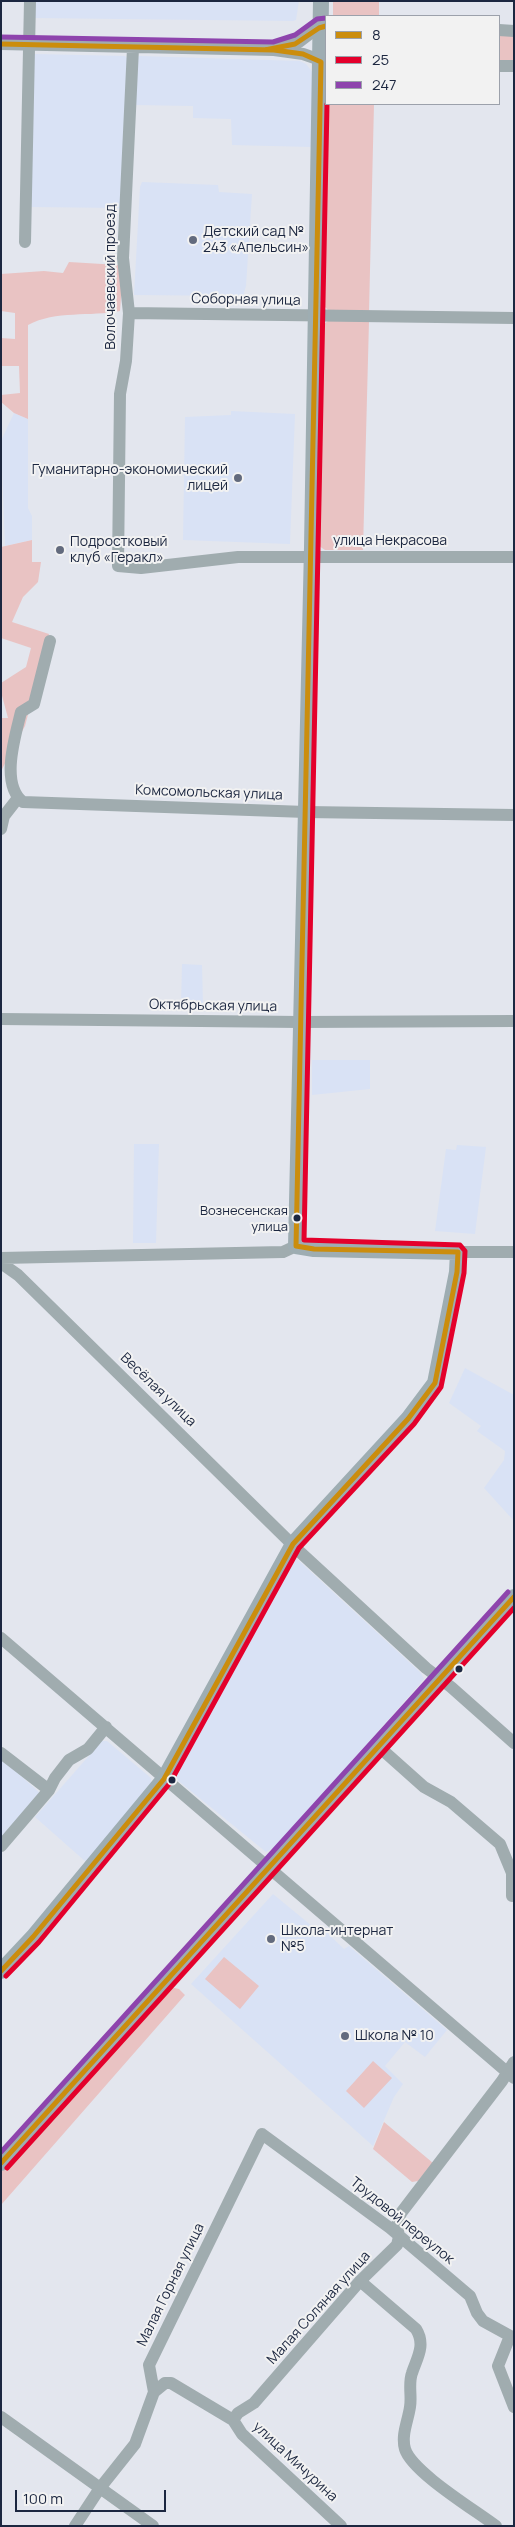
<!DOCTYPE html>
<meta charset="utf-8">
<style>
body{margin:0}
#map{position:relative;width:515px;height:2527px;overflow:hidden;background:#e3e6ee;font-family:Manrope,sans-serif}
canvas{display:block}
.frame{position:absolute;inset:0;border:2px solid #1c2740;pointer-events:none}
.legend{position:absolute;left:325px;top:15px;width:175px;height:90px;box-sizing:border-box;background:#f2f2f2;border:1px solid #9ca1ab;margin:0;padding:6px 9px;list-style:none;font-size:15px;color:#1c2740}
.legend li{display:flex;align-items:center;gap:10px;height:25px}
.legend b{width:25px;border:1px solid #9ca1ab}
.scale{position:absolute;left:15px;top:2490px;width:151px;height:22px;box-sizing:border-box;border:2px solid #1c2740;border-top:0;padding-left:6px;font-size:15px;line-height:18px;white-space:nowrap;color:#1c2740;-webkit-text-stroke:4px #f2f2f2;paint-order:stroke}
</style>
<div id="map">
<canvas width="515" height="2527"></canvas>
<div class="frame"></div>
<ul class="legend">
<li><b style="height:6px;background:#cb8d0d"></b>8</li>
<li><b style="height:6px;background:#e4002b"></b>25</li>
<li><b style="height:6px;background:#8e44ad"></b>247</li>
</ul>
<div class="scale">100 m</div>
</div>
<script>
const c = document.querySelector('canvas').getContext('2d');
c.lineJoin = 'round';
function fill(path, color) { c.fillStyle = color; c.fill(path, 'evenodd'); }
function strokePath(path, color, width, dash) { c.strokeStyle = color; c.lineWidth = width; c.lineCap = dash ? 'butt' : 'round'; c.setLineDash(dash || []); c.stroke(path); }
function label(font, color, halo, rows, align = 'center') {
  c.font = font + ' Manrope,sans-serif'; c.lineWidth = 4; c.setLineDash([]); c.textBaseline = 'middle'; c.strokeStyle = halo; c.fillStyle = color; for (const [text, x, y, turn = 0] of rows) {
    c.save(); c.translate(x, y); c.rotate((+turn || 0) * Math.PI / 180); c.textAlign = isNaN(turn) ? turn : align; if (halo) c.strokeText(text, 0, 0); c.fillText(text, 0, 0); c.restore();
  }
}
fill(new Path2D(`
 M32,1h267l-3,19 -3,1 -261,-3z
 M34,54l91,2 3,3 -6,149 -92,-1z
 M139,56l161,5 6,3 8,10 -3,73 -79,-2 -1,-26 -38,-1v-12l-59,-1 2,-42z
 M142,182l76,3 1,7 33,2 -6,92 -3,10 -109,-1 6,-108z
 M231,411l64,3 -5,130 -107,-4 2,-123 46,-2z
 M14,413l14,6v89l4,8v24l-27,6 -4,-105z
 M182,964l20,1 1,40h-22z
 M312,1060h58v29l-58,6z
 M134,1144h25l-3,99h-23z
 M457,1145l29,2 -11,87 -40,-3 11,-82 10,1z
 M465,1368l49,27v126l-30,-33 20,-28 1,-9 -28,-20 4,-5 -32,-23z
 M297,1559l124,114 3,6 -146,166 -12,7 -90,-73 -1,-7 118,-212z
 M102,1741h5l44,37v6l-65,78 -51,-45z
 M1,1758l40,36 -40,46z
 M273,1894l45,37 3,-4 23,22 5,-3 98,84 -22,27 -20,-15 -20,24 18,18 -9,13 -21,49 -182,-162z`), '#d9e2f5');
fill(new Path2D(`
 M333,1h46v15h-46z
 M499,35h15v26h-15z
 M328,104h46l-5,208 -40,-1 -4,-4z
 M69,262l50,3 3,18 -2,28c-30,6 -64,-1 -92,14v94l-14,-6 -13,-11v-7l19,-2 -1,-27h-18v-28l14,1v-26l-14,-2v-37l43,-3 19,2z
 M328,321h41l-6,229h-38l-6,-4 5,-222z
 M32,540v22h9l-3,20 -15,15 -11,25 37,12 -24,92 -24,45v-53h7l-7,-26v-9l25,-16 5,-19 -30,-10v-91z
 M224,1957l35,29 -19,23 -35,-30z
 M170,1987l9,2 6,6 -184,210v-33z
 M373,2061l19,17 -28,30 -18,-17z
 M384,2122l49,41 -15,18 -6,1 -39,-33z`), '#e9c3c3');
strokePath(new Path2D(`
 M499,30l15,1
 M1,44l273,6 29,4 23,8
 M133,48l-10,210 6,55 -3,48 -6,33 -2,172 23,2 97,-11h276
 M279,48l20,-6 21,-16h5
 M499,66h15
 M25,242l5,-241
 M129,313l385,5
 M50,641l-16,63 -13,8c-6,25 -21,72 2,90l283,10 208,3
 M1,829l3,-13 14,-18
 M1,1019l299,3 214,-1
 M458,1252h56
 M1,1258l282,-6 13,-6
 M1,1263l17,12 283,278 125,115 25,19 63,56
 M1,1638l513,440
 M378,1746l46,41 27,15 49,42 12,29v23
 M1,1753l48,37
 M1,1846l48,-56 6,-12 14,-18 19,-11 18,-22
 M360,2281l56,48c10,16 1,29 -4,44 -4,11 0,23 -2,34 -2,14 -9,28 -5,42 7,23 70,61 91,77
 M510,2336l-12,30 16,41
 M154,2392l11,-9h6l62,37 9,14 99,92
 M1,2417l152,109
 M233,2420l5,-7 16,-10 106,-122 37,-36 2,-8 -2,-12 4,-12 101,-132 12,-19
 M75,2526l25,-38 35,-44 19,-52 -5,-27 113,-231 128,94 80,68 7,17 6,8 31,17`), '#a0acaf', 12);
strokePath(new Path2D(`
 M1,1971l32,-34 131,-158 129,-235 115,-125 27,-36 22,-111 1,-20 -144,-3 -18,-3 16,-699 9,-546
 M1,2163l513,-566`), '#9eadb2', 16);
strokePath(new Path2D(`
 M1,44l273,6 29,4 18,8 -25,1184 18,3 144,3 -1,20 -22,111 -27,36 -115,125 -129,235 -131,158 -32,34
 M265,50l30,-6 24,-16 7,-2
 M1,2163l513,-566`), '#cb8d0d', 5);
strokePath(new Path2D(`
 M6,1976l33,-34 131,-159 129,-235 115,-124 27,-37 23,-114 1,-22 -5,-6 -156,-5 23,-1136
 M7,2168l507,-560`), '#e4002b', 5);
strokePath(new Path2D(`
 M1,37l272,5 22,-7 22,-16 9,-1
 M1,2152l507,-560`), '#8e44ad', 5);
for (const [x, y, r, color] of [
 [193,240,5,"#626a7d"],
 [238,478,5,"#626a7d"],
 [60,550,5,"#626a7d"],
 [297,1218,4.5,"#1c2740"],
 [459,1669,4.5,"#1c2740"],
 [172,1780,4.5,"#1c2740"],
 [271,1939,5,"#626a7d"],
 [345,2036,5,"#626a7d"]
]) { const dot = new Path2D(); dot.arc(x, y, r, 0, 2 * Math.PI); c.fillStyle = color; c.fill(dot); strokePath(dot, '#f2f2f2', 2); }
label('13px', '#1c2740', '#f2f2f2', [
 ["Вознесенская",288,1211],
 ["улица",288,1227]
], 'right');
label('14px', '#1c2740', '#f2f2f2', [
 ["Детский сад №",203,232],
 ["243 «Апельсин»",203,248],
 ["Гуманитарно-экономический",228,470,"right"],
 ["лицей",228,486,"right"],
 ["Подростковый",70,542],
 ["клуб «Геракл»",70,558],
 ["Школа-интернат",281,1931],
 ["№5",281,1947],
 ["Школа № 10",355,2036]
], 'left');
label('14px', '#1c2740', '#f2f2f2', [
 ["Волочаевский проезд",111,277,-90],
 ["Соборная улица",246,300,1],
 ["улица Некрасова",390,541],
 ["Комсомольская улица",209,793,2],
 ["Октябрьская улица",213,1006,1],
 ["Весёлая улица",158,1390,44],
 ["Трудовой переулок",402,2221,39],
 ["Малая Горная улица",171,2285,-64],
 ["Малая Соляная улица",319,2308,-48],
 ["улица Мичурина",295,2462,43]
]);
</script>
